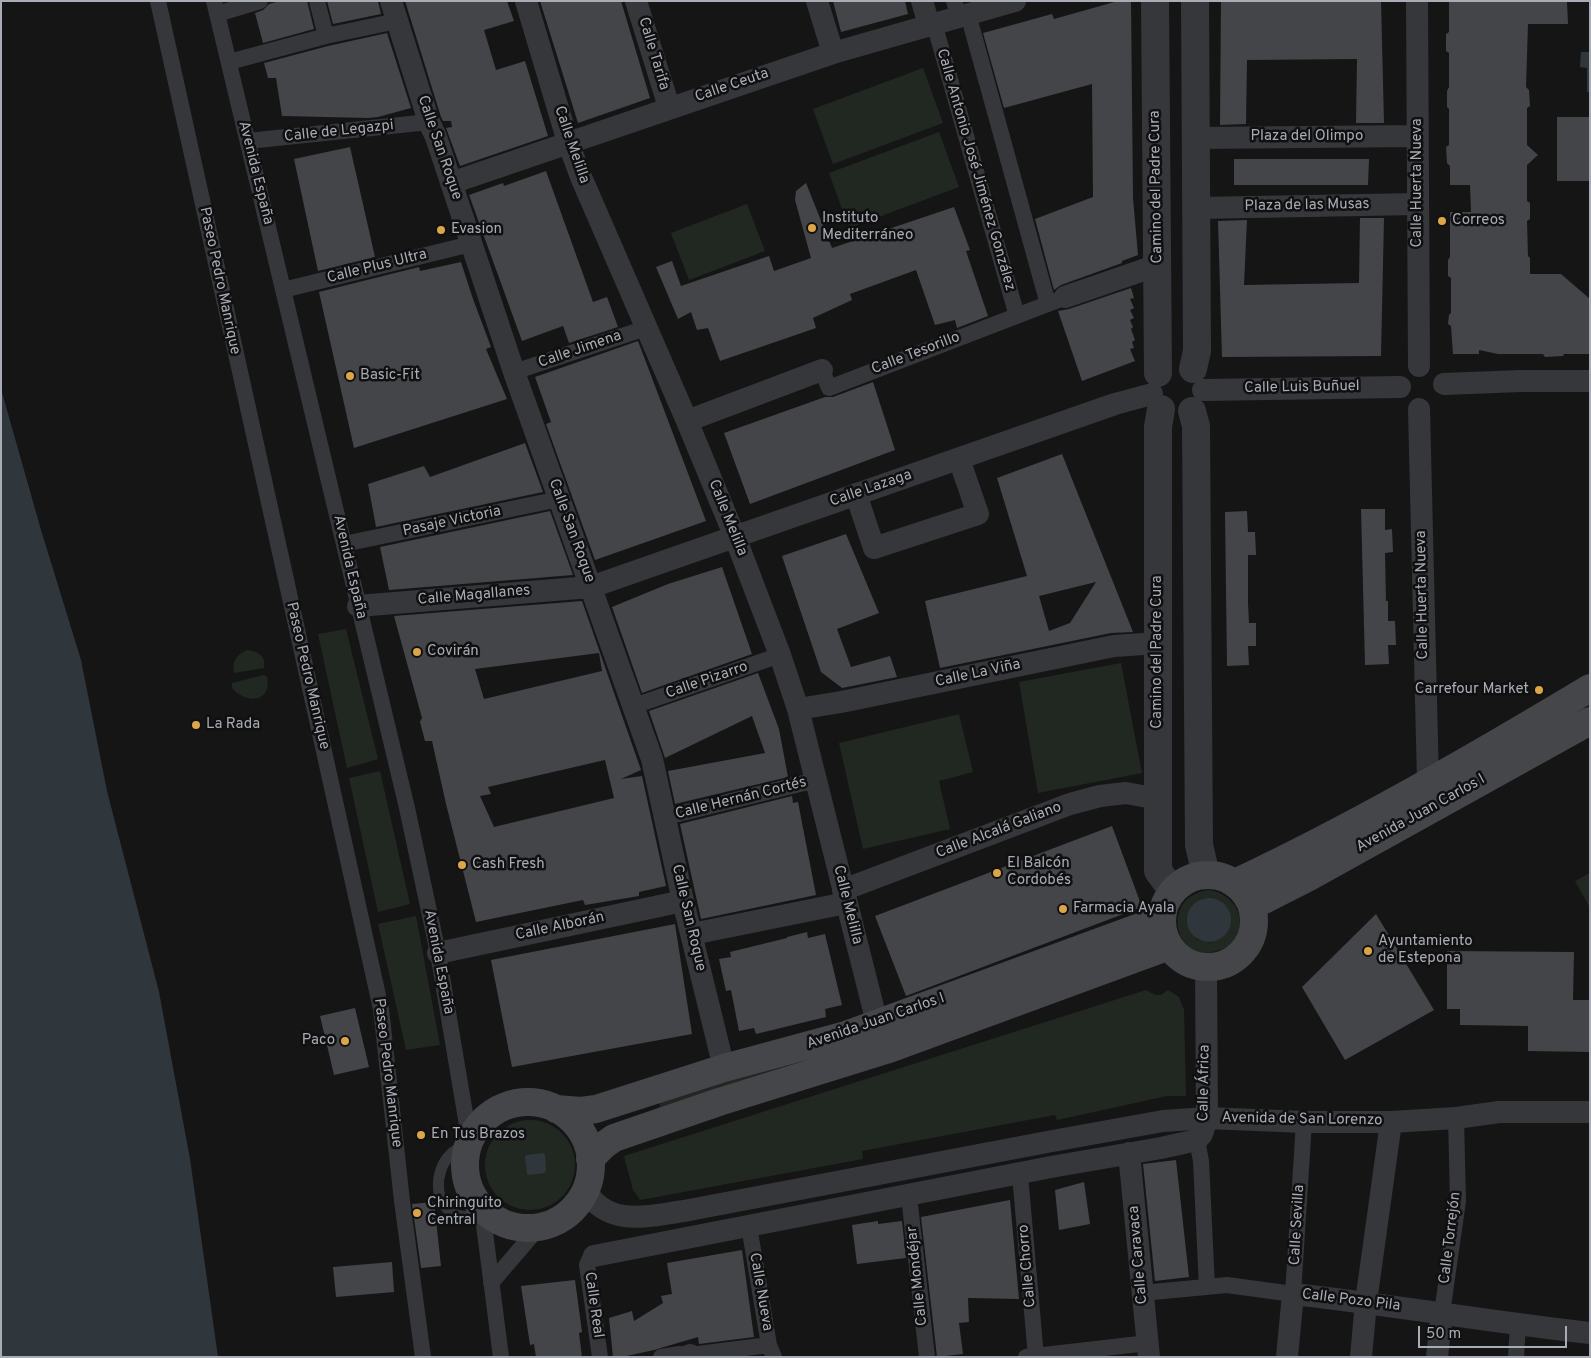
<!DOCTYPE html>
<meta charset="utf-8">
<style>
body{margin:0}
#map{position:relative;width:1591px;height:1358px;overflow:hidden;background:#151516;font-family:Overpass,sans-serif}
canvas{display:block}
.frame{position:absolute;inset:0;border:2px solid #a8acb5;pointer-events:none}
.scale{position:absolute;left:1418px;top:1326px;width:149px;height:22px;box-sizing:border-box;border:2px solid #a8acb5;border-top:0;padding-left:6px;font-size:15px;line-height:18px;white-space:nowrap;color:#a8acb5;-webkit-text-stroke:4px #101011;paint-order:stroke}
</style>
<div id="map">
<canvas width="1591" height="1358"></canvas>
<div class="frame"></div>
<div class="scale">50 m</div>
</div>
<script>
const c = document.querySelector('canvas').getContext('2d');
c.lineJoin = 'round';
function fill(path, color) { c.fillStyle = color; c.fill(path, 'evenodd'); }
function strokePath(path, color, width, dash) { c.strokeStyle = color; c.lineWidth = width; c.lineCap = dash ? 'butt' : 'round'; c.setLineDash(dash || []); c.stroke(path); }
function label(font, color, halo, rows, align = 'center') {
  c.font = font + ' Overpass,sans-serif'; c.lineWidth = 5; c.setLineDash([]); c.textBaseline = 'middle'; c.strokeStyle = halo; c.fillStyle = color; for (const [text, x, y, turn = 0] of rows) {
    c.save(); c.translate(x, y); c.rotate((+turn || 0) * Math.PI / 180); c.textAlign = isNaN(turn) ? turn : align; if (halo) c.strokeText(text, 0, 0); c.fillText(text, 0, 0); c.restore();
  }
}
fill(new Path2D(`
 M923,68l20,55 -110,41 -20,-55z
 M939,132l20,55 -110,41 -20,-55z
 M747,204l18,47 -76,29 -18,-47z
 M346,629l32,130 -31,9 -29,-134z
 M247,650c10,1 20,6 17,18l-30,5c-2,-12 2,-18 13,-23z
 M1121,663l21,110 -104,20 -19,-111z
 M264,675l3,2c5,25 -20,28 -35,11v-5z
 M959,714l14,58 -34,9 11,48 -87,20 -24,-106z
 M380,771l30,133 -32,8 -29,-134z
 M1590,873v35l-15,-27z
 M1210,890c25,5 39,30 23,52 -4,5 -11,8 -17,9 -42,13 -57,-56 -6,-61zM1209,898l2,45 -15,-4 -5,-32 11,-8z
 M416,916l24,129 -34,5 -28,-126z
 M1146,990l9,5h6l7,-5 11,7 5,13 2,86h-19l-110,24 -2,-5 -193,36 1,8 -223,41 -7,-10 -9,-34z
 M824,1049l15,2 -180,58 1,-6 3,-2z
 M485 1165a45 45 0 1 1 90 0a45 45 0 1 1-90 0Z`), '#212822');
fill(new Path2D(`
 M1581,52h9v40h-3v-24l-7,-1z
 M1,389l40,141 40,130 26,131 52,201 31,167 28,198h-217z
 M1187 920a22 22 0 1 1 44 0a22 22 0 1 1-44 0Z
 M543,1153l2,2 1,15 -1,3 -16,2 -2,-1 -2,-17 1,-2z`), '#2f373d');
fill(new Path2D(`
 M280,1h27l7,28 -51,14 -8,-30 8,-3 6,-6z
 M327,1h51l3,13 -48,10z
 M405,1h102l7,20 -30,9 12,40 29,-9 23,75 -88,30 -14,-38 6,-1 -1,-6h-8l-2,-4z
 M540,1h81l29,97 -72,25z
 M833,1h72l3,13 -67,18z
 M1118,1h13l2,197 5,57 -16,6v2l-61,22 -7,5 -19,-71 58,-22 -1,-113 -88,24 -21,-75 69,-19 2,5z
 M1221,1h160l3,122h-28l1,-64 -110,1 -1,64 -26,1z
 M1449,1h118l1,23h-40l-2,63 3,3 1,16 -3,2v37l11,10 -11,10v36l3,2v16l-3,2 1,35 2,2v16h31l29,25v55h-26l-1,2 -18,1 -2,-3h-45l-19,-4v4h-26l-2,-28 -3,-2 1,-9 2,-2v-35l-3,-2v-16l2,-3v-45h21l-1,-27h-20v-19l-3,-3 -1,-16 3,-2v-36l-2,-2v-16l2,-4v-34l-3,-2v-17l3,-2z
 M387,33l24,75 -33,9 -10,1 -86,-2 -6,-38h-8l-4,-15 64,-17z
 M1557,117h33v64h-33z
 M350,147l25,110 -57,14 -24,-112z
 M1234,159h135l-1,26h-134z
 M546,171l47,131 14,-5 11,30 -49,16 -6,-17 -41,15 -53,-146 34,-12 1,3z
 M806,183l26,65 122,-41 16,43 -4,1 22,65 -31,12 -2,-8 -20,5 -19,-55 -66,24 2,6 -39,18 3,10 -96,33 -12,-33 -11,2 -6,-18 -13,7 -22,-52 16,-6 9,25 88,-30 5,15 37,-13 -16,-58 1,-9z
 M1360,218h24l-3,138 -159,1 -4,-136 29,-1 -3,65 115,-2z
 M461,262l12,37 18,48 -5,2 21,50 -153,49 -35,-156 100,-25 1,4z
 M1131,288l3,10 -4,1 4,9 -4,2 4,8 -4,2 3,7 -2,2 4,11 -3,2 2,6 -4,1 5,12 -53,20 -24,-70 11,-2z
 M638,341l68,180 -111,39 -49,-136 5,-2 -16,-45z
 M873,382l22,68 -145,54 -26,-71 101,-36h8z
 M525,443l18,49 -167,35 -8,-43 56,-18 6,11z
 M1062,454l71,178 -22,1 -171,35 -15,-67 102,-25 -30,-98zM1096,582l-26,41 -21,8 -10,-35z
 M1361,509h24v21l7,-1 1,23 -8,1 1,48h2v20h7l1,24h-8l1,19 -24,1z
 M550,511l23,64 -184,15 -9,-43z
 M1247,511l1,21h7l1,23h-8v48l1,20h7v23h-8l1,19 -22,1 -2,-154z
 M846,534l33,79 -42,16 14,38 39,-11 7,21 -55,11 -21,-16 -39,-116z
 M722,567l30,87 -110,39 -30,-86 56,-23z
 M582,601l59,169 -20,9 21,-3 24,110 -27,6v4l-54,9 -2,-5 -107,22 -30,-118 -14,-63h-7l-5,-19 2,-4 -28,-102zM599,653l3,18 -118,28 -9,-30zM605,760l9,38 -120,29 -14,-31 11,-2 -3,-7z
 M758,673l21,56 9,48 -113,27 -7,-33 97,-18 -13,-37 -87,42 -16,-47z
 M792,796l1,7 5,-1 18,93 -115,24 -21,-95z
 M1112,826l30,81 -236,89 -31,-80z
 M1376,914l58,96 -89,50 -43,-73z
 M675,924l17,110 -180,33 -21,-107z
 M807,932l1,6 17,-4 17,71 -17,4 1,8 -70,17 -2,-6 -15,3 -8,-41 -5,1 -7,-32 12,-2 -1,-5 57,-14v-1z
 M1447,951l127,1 -1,48h17v52l-62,-1v-25l-68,-1v-16h-13z
 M355,1008l14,59 -35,8 -14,-59z
 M1176,1160l13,117 -34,4 -12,-117z
 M1084,1182l6,42 -31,6 -4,-40z
 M1010,1200l9,99 -51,-1 1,24 -10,1 4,31 -26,3 -16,-140z
 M434,1202l7,64 -20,2 -9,-64z
 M878,1221v3l24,-3 4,37 -49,6 -5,-39z
 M742,1250l12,87 -55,7 -1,-7 -44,13 -32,7h-9l-4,-39 23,-7 2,10 29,-18 -2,-7 11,-2 -5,-31z
 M392,1262l2,30 -58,5 -3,-30z
 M575,1280l7,52 -3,1 3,24h-46l-2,-13 -4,1 -9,-59z`), '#444549');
strokePath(new Path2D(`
 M470,1142c-7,4 -15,7 -20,13 -16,16 -17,51 7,60 10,4 25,1 35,2`), '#36373b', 11);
strokePath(new Path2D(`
 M158,1l223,1008 21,192 21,156
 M214,1l193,807 31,145 29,172 7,8
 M317,1l9,35
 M954,1l5,16
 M217,14l43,-13
 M968,14l80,290
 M934,23l83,293
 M229,62l97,-26 71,-15
 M248,141l181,-19
 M283,290l188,-46
 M822,370l7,18 229,-88
 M514,372l132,-44
 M344,544l215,-45
 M634,706l146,-51
 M666,817l150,-37
 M1197,1140l4,21 6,126
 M1020,1175l16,182
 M909,1196l18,161
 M478,1205l5,12 18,140
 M749,1226l20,119 5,12
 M594,1256l-5,4 -2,5 13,92
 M491,1283l48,-56
 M1142,1293l85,-8 66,9 11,-172
 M1442,1313l16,-112 -2,-83
 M661,1357l19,-3 10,1 79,-10
 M1026,1357l122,-14
 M1516,1357l2,-32`), '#36373b', 16);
strokePath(new Path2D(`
 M391,1l38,121 7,15 78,235 138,387 31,142 41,167
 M526,1l42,141 13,35 106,244 48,116 45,118 18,54 79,314 9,27
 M636,1l33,106
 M817,1l16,52
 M922,1l7,24
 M1417,1l2,365
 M1197,138l221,-2
 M451,183l382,-130 182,-52
 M1197,208l221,-4
 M1065,297l93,-32
 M1444,384l77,-3h69
 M1203,390l197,-3
 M1419,409l9,373
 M687,421l135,-51
 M856,494l18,54 104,-34 -19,-55
 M358,606l233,-19 524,-183 37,-10
 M798,709l43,-7 273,-56 44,-3
 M843,890l227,-86 30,-8 26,-3 32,6
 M692,934l154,-31
 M438,953l245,-52
 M1129,1153l20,204
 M585,1190c24,38 62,26 99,21l363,-69 116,-21 44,-3 97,4h87l65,-4 43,-6h91
 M594,1256l457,-89 110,-19 36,-8 5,-6 5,-16 -1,-151
 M690,1355v2
 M1287,1357l6,-63c100,11 198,28 297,39
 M1361,1357l5,-55 25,-180
 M1437,1357l5,-44`), '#36373b', 22);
strokePath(new Path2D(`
 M1155,1l3,372
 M1193,369l4,-18 -2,-350
 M1161,409l-3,18v444l15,20
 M1192,411l4,15 3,419 7,30`), '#36373b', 28);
strokePath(new Path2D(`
 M1162 921a46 46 0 1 1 92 0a46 46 0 1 1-92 0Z
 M1235,883c121,-57 240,-126 355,-195
 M1252,906l57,-29 281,-156
 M465 1165a63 63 0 1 1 126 0a63 63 0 1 1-126 0Z
 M556,1109l25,2 15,-2 128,-41 122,-33 316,-116
 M590,1159l14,-14 10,-7 105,-36 167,-52 283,-104`), '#44464a', 28);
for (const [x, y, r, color] of [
 [1442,221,5,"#dba648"],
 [812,228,5,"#dba648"],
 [441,230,5,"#dba648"],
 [350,376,5,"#dba648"],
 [417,652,5,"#dba648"],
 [1539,690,5,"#dba648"],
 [196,725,5,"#dba648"],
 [462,865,5,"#dba648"],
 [997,873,5,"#dba648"],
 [1063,909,5,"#dba648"],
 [1368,951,5,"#dba648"],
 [345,1041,5,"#dba648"],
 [421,1135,5,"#dba648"],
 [417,1213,5,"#dba648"]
]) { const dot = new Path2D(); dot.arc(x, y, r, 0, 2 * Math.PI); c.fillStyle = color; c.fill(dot); strokePath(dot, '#101011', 2); }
label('15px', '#a8acb5', '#101011', [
 ["Calle Tarifa",653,54,73],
 ["Calle Ceuta",732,86,-19],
 ["Calle de Legazpi",339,132,-6],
 ["Plaza del Olimpo",1307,137],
 ["Calle Melilla",571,145,71],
 ["Calle San Roque",439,148,71],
 ["Calle Antonio José Jiménez González",975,170,74],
 ["Avenida España",255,173,76],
 ["Calle Huerta Nueva",1418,183,-90],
 ["Camino del Padre Cura",1157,187,-91],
 ["Plaza de las Musas",1307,206,-1],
 ["Calle Plus Ultra",377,267,-14],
 ["Paseo Pedro Manrique",219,281,78],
 ["Calle Jimena",580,350,-19],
 ["Calle Tesorillo",916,354,-21],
 ["Calle Luis Buñuel",1302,388,-1],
 ["Calle Lazaga",871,489,-19],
 ["Calle Melilla",727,518,68],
 ["Pasaje Victoria",452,522,-12],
 ["Calle San Roque",571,531,70],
 ["Avenida España",349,567,77],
 ["Calle Huerta Nueva",1423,595,-91],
 ["Calle Magallanes",474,596,-5],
 ["Camino del Padre Cura",1158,652,-90],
 ["Calle La Viña",978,674,-12],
 ["Paseo Pedro Manrique",307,676,77],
 ["Calle Pizarro",707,681,-19],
 ["Calle Hernán Cortés",741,799,-14],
 ["Avenida Juan Carlos I",1421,814,-29],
 ["Calle Alcalá Galiano",999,831,-21],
 ["Calle Melilla",847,905,76],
 ["Calle San Roque",688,918,77],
 ["Calle Alborán",560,927,-12],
 ["Avenida España",438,962,79],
 ["Avenida Juan Carlos I",876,1022,-19],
 ["Paseo Pedro Manrique",387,1073,83],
 ["Calle África",1205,1083,-89],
 ["Avenida de San Lorenzo",1302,1120,1],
 ["Calle Sevilla",1298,1225,-87],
 ["Calle Torrejón",1451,1238,-83],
 ["Calle Caravaca",1139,1255,-95],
 ["Calle Chorro",1028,1266,-95],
 ["Calle Mondéjar",918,1276,-96],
 ["Calle Nueva",760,1292,80],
 ["Calle Pozo Pila",1351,1301,7],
 ["Calle Real",593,1305,82]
]);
label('15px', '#a8acb5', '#101011', [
 ["Instituto",822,219],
 ["Mediterráneo",822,236],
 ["Correos",1452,221],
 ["Evasion",451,230],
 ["Basic-Fit",360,376],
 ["Covirán",427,652],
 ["Carrefour Market",1529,690,"right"],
 ["La Rada",206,725],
 ["El Balcón",1007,864],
 ["Cordobés",1007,881],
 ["Cash Fresh",472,865],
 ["Farmacia Ayala",1073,909],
 ["Ayuntamiento",1378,942],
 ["de Estepona",1378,959],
 ["Paco",335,1041,"right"],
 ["En Tus Brazos",431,1135],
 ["Chiringuito",427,1204],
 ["Central",427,1221]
], 'left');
</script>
